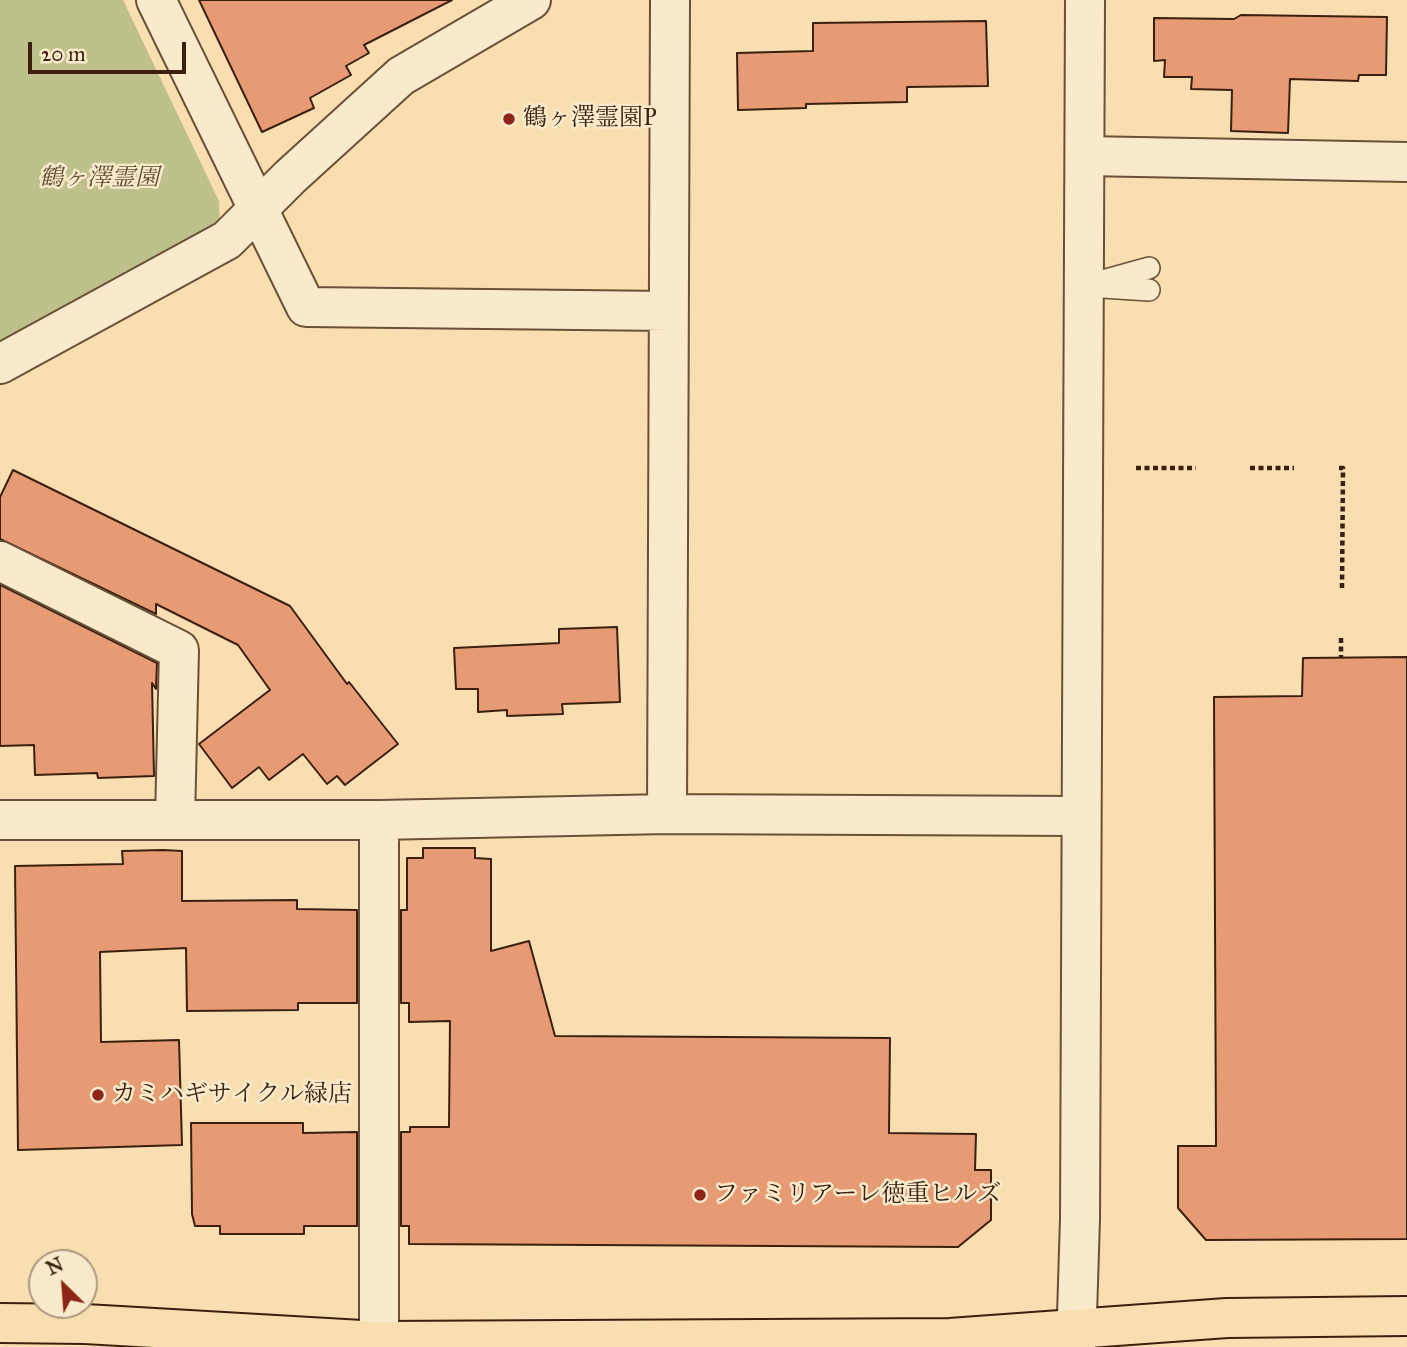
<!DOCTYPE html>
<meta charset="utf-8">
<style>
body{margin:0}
#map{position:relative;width:1407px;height:1347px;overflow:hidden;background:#f8deb0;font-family:"IM FELL Great Primer",serif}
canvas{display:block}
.north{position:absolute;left:28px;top:1249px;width:70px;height:70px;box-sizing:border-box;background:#faeacc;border:2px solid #ad9980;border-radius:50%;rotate:335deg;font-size:19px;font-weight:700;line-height:28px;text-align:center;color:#3a200d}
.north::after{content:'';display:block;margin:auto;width:24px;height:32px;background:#8f2418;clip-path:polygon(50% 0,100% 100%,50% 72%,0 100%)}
.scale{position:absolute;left:28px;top:42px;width:158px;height:32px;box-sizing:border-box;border:4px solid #3a200d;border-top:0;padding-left:9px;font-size:21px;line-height:24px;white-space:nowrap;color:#3a200d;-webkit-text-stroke:5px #faeacc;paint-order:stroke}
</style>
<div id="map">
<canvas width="1407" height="1347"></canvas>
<div class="north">N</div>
<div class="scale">20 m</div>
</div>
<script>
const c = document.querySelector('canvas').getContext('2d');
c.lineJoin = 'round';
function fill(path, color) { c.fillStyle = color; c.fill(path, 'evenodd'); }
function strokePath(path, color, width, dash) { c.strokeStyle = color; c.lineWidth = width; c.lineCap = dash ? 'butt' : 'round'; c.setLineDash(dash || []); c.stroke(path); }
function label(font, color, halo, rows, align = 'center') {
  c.font = font + ' "IM FELL Great Primer","Noto Serif JP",serif'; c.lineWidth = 5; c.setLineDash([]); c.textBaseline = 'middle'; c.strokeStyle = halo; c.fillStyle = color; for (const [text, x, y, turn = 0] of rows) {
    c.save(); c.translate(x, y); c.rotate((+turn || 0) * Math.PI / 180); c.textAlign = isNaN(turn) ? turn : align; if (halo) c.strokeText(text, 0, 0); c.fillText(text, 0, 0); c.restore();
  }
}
fill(new Path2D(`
 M0,0h123l96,201 1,26 -220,119z`), '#bec18b');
const building = new Path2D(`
 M199,0h253l-88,45 5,8 -23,13 5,9 -41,23 4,10 -52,24z
 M1241,15l146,2 -1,58h-27l-1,6 -68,-2 -2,54 -57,-2 1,-41 -41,-1 1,-12h-28l1,-17 -11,1v-43l80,1z
 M986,21l2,65 -81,1v15l-101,2v4l-68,2 -1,-57 76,-2v-28z
 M13,470l277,136 57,78 2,-2 49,62 -53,41 -8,-9 -10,8 -24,-30 -34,26 -10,-13 -27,21 -33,-44 71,-54 -32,-45 -82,-41v10l-156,-75v-42z
 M0,585l157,78 -1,26 -4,-6 2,93 -56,2 -1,-5 -62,2 -1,-30 -34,1z
 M617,627l3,75 -58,2 1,10 -56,2v-6l-29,2v-23h-22l-2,-41 105,-5v-14z
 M1407,657v582l-201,1 -28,-32v-62h38l-2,-449 88,-1 1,-38z
 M423,848h52v10l16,1v92l38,-10 26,95 335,2 -1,95 87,1 -1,36h16v50l-33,27 -549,-3v-18h-8v-94h9v-5h39l1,-106 -41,1v-19h-8v-93h6v-52h16z
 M163,850l19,1v50l115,-1v9l60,1v93h-59v7l-111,1 -1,-63 -86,4 1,90 78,-2 3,105 -164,5 -3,-284 108,-2 -1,-13z
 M191,1123h112v10l54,-1v94h-53v8h-84v-8h-25l-3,-12z`);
fill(building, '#e69b74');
strokePath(building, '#3a200d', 2);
const service = new Path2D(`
 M1084,286l65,-18
 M1103,287l46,3`);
const minor = new Path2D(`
 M156,0l150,307 362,4
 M1085,156l322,6
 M0,364l227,-124 63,-63 111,-101 130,-76
 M0,561l179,89 -4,170
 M667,814l3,-814
 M0,820h379l288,-6 413,2
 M379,1341v-521`);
const tertiary = new Path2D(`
 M1076,1347l4,-128 5,-1219`);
const primary = new Path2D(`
 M0,1323l85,1 294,17 571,-3 277,-20 180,-2`);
strokePath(service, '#6a5036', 24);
strokePath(minor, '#6a5036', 42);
strokePath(tertiary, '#6a5036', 42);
strokePath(primary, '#3a200d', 42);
strokePath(new Path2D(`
 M1136,468h60
 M1250,468h44
 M1339,468h4l-1,120
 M1341,638v20`), '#3a200d', 4.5, [5, 3.5]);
strokePath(service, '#faeacc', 21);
strokePath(minor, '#faeacc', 38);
strokePath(tertiary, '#faeacc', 38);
strokePath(primary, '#f8deb0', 38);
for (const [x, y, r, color] of [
 [509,119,7,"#8f2418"],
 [98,1095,7,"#8f2418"],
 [700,1195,7,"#8f2418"]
]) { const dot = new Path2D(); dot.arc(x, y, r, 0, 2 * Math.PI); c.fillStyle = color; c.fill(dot); strokePath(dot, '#faeacc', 2.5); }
label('24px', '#3a200d', '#faeacc', [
 ["鶴ヶ澤霊園P",523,119],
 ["カミハギサイクル緑店",112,1095],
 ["ファミリアーレ徳重ヒルズ",714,1195]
], 'left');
label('italic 24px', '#625033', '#faeacc', [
 ["鶴ヶ澤霊園",99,179]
]);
</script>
